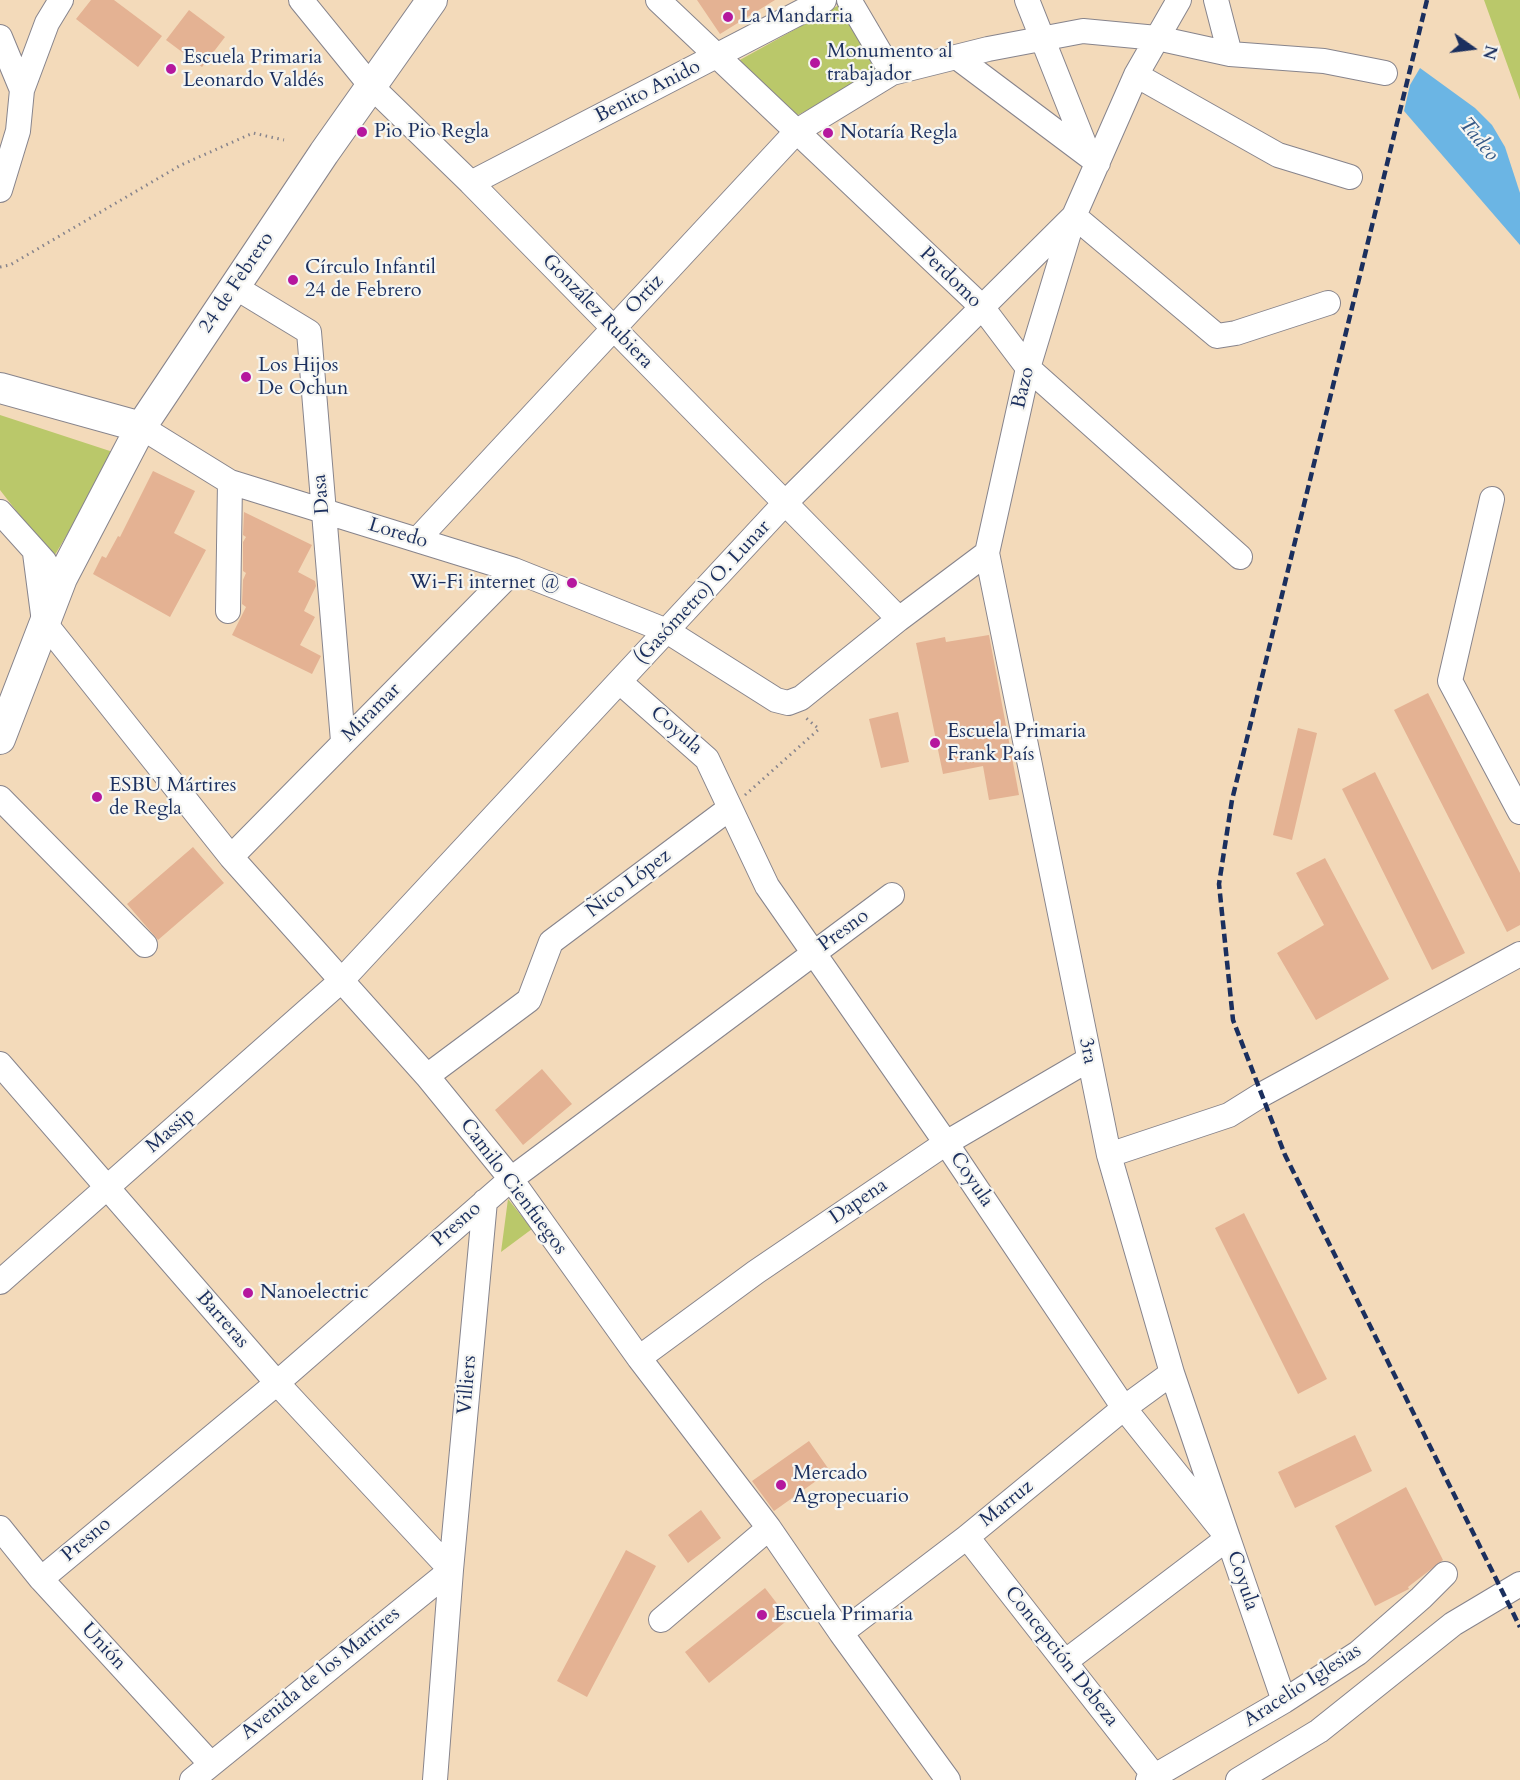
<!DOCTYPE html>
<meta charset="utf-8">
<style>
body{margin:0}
#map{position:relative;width:1520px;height:1780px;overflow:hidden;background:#f3daba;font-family:Cardo,serif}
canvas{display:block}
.north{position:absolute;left:1442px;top:18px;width:60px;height:60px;-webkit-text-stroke:4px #f6f6f2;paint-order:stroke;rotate:104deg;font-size:16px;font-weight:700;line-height:24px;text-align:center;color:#1b2f5e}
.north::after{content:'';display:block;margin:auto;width:21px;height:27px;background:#1b2f5e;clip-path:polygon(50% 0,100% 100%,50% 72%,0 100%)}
</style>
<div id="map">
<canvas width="1520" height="1780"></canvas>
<div class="north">N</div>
</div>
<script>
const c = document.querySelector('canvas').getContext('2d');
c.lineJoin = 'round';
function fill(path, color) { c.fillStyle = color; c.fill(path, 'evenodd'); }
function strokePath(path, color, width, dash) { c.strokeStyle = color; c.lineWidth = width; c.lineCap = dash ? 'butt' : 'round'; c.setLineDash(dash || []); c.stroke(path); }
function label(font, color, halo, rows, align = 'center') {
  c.font = font + ' Cardo,serif'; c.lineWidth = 4.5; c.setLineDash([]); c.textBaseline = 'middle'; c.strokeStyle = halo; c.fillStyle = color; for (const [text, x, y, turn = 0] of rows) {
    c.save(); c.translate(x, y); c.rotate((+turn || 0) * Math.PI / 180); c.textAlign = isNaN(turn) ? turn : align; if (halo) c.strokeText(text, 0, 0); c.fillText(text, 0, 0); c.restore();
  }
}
fill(new Path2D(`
 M1484,0h36v100z
 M841,4l38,68 -83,44 -58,-55z
 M0,415l116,38 -63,105 -53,-68z
 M508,1199l24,30 -31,23z`), '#bac86a');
fill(new Path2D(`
 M1420,68l55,40 17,17 13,22 15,46v52l-116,-134 6,-26z`), '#6bb5e4');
fill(new Path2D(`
 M91,0h23l48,36 -24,31 -62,-48z
 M697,0h78l-55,34z
 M189,10l36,27 -23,30 -36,-27z
 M153,471l42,20 -21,42 32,17 -36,67 -77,-43 9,-18 4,2 12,-22 2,1z
 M244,512l68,33 -14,27 17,9 1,5 -12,25 11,6 -15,28 21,11 -9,18 -80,-39 14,-28 -4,-3 1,-24 3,-7 -3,-2v-29l3,-5 -3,-2z
 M989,635l30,160 -30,5 -6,-34 -40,8 -27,-131 29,-6 1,5z
 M1428,693l92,180v52l-13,7 -113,-222z
 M898,712l11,50 -28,6 -12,-49z
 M1298,728l19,5 -25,107 -19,-5z
 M1375,772l90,181 -33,17 -90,-181z
 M193,847l31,36 -66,57 -31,-36z
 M1325,858l64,121 -73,41 -39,-67 47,-28 -28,-52z
 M542,1069l30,35 -49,41 -28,-35z
 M1244,1213l83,166 -29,15 -83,-166z
 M1355,1435l17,36 -77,37 -17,-36z
 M809,1441l21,30 -56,40 -22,-30z
 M1406,1487l37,73 -35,27 1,2 -34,17 -40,-80z
 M701,1510l20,28 -33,25 -20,-28z
 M626,1550l30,16 -69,131 -30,-16z
 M765,1588l24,31 -80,64 -24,-31z`), '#e4b293');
const minor = new Path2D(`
 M301,0l70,86 100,97 428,436
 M658,0l324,307 46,61 212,189
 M849,0l43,73
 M1027,0l62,156
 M1216,0l14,54
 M0,37l22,53
 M958,58l140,105
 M1136,75l142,80 72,22
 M471,183l353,-183
 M0,190l18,-59 4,-41 25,-67 14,-23
 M235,287l74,45 34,409
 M141,427l89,55 284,88 153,61 109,69 12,3 13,-5 98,-79 88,-66 41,-185 46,-152 62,-141 43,-75
 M1492,499l-42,182 70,131
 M0,512l45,50
 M417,540l380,-409 95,-58 96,-24 95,-18 74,7 73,16 94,7 61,12
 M35,553l9,69 187,235 196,219 84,103 128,179 130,170 72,105 107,147
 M987,553l122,602 63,218 56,165 -162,123
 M228,611l2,-129
 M621,683l86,76 60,127 179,257 178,265 104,130 56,163
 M0,798l145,147
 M231,857l283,-287
 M0,1064l277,319 174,187
 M427,1076l102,-76 22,-58 179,-134
 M1109,1155l120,-40 32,-20 259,-141
 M0,1282l342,-302 443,-477 289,-287 143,120 19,-3 92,-30
 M639,1358l117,-86 190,-129 142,-83
 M0,1528l41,51 169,184
 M967,1537l188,240
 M41,1579l236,-196 234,-204 381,-284
 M661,1620l108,-92
 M841,1633l126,-96 157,-129 48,-35
 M192,1780l259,-210
 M435,1780l16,-210 34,-369
 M1148,1780l136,-79 74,-48 63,-55 24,-24
 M1238,1780l81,-49 134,-107 67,-40`);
const major = new Path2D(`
 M0,388l141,39
 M0,739l62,-161 79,-151 183,-274 108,-153`);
strokePath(minor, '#87848c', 26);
strokePath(major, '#87848c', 32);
strokePath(new Path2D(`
 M0,267l10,-2 171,-100 72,-32 31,7
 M745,795l74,-66 -13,-11`), '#87848c', 3, [1.5, 4.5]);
strokePath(minor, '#fff', 24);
strokePath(major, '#fff', 30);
strokePath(new Path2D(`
 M1427,0l-195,800 -13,84 14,136 52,135 235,472`), '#1b2f5e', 4.5, [9, 4.5]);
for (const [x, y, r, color] of [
 [728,17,6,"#b5179e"],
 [815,63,6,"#b5179e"],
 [171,69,6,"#b5179e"],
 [362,132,6,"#b5179e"],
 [828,133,6,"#b5179e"],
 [293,280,6,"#b5179e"],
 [246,377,6,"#b5179e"],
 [572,583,6,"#b5179e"],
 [935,743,6,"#b5179e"],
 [97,797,6,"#b5179e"],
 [248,1293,6,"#b5179e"],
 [781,1485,6,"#b5179e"],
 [762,1615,6,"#b5179e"]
]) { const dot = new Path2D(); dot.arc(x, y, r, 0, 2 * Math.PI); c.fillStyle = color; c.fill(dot); strokePath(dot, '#f6f6f2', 2); }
label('20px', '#1b2f5e', '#f6f6f2', [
 ["La Mandarria",740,17],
 ["Monumento al",827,52],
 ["trabajador",827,75],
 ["Escuela Primaria",183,58],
 ["Leonardo Valdés",183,81],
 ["Pio Pio Regla",374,132],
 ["Notaría Regla",840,133],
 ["Círculo Infantil",305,268],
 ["24 de Febrero",305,291],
 ["Los Hijos",258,366],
 ["De Ochun",258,389],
 ["Wi-Fi internet @",560,583,"right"],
 ["Escuela Primaria",947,732],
 ["Frank País",947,755],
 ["ESBU Mártires",109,786],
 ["de Regla",109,809],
 ["Nanoelectric",260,1293],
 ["Mercado",793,1474],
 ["Agropecuario",793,1497],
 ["Escuela Primaria",774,1615]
], 'left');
label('20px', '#1b2f5e', '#f6f6f2', [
 ["Benito Anido",648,92,-27],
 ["Perdomo",950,278,44],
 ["24 de Febrero",237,283,-56],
 ["Ortiz",645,295,-47],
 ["González Rubiera",597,312,46],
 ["Bazo",1024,388,-77],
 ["Dasa",322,494,-95],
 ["Loredo",398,534,17],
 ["(Gasómetro) O. Lunar",703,593,-47],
 ["Miramar",372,713,-45],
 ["Coyula",676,731,41],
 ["Ñico López",629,884,-37],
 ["Presno",844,931,-36],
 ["3ra",1087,1051,79],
 ["Massip",171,1131,-41],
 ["Coyula",971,1180,56],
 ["Camilo Cienfuegos",513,1187,53],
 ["Dapena",859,1202,-34],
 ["Presno",457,1225,-41],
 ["Barreras",222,1320,49],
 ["Villiers",468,1385,-85],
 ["Marruz",1007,1504,-39],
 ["Presno",87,1540,-40],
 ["Coyula",1242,1581,71],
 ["Unión",103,1647,47],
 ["Concepción Debeza",1061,1657,52],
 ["Avenida de los Martires",321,1674,-39],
 ["Aracelio Iglesias",1303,1686,-33]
]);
label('italic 21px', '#335786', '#f6f6f2', [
 ["Tadeo",1478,140,50]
]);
</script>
